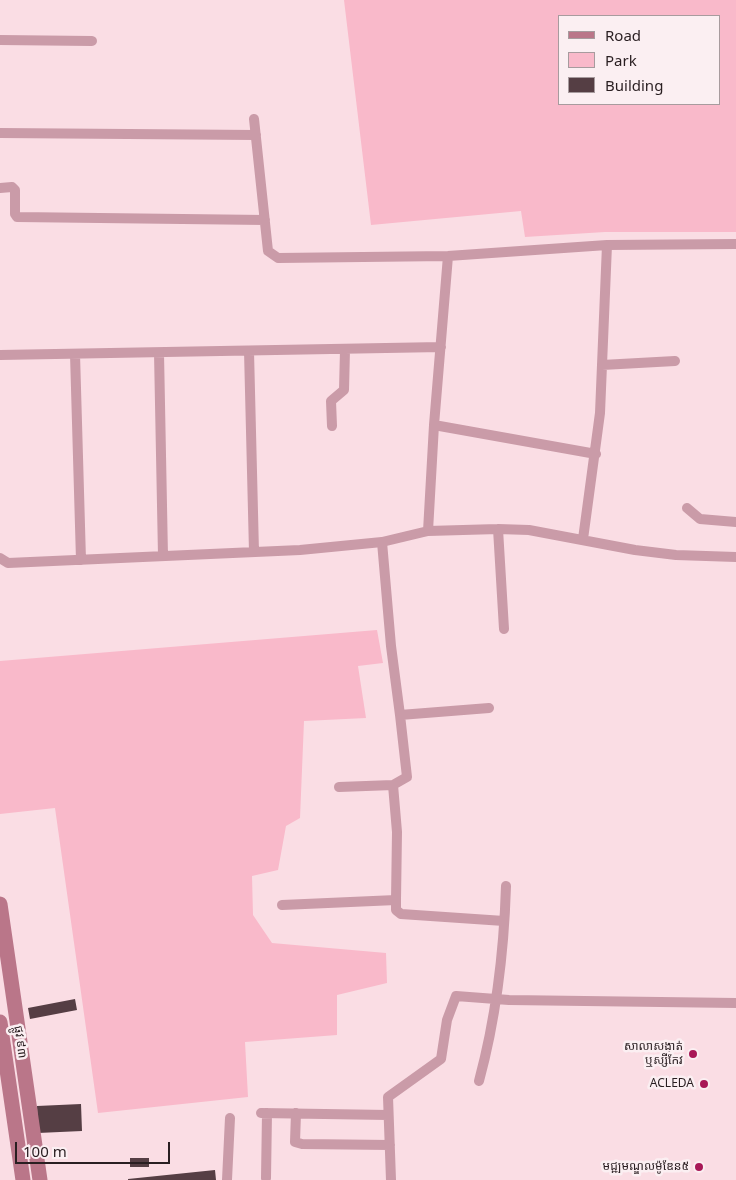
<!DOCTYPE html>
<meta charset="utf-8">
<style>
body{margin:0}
#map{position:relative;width:736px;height:1180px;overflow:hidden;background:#fadde4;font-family:"Noto Sans",sans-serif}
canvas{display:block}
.legend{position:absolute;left:558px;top:15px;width:162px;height:90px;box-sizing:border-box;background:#fbeff2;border:1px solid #a79b9e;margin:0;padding:6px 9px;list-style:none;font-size:15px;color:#291e21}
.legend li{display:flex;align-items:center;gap:10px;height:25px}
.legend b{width:25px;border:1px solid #a79b9e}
.scale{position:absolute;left:15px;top:1142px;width:155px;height:22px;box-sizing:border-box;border:2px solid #291e21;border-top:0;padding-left:6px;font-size:15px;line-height:18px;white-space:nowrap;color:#291e21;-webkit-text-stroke:4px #fbeff2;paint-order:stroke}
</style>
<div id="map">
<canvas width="736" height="1180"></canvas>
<ul class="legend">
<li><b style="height:6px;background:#ba7689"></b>Road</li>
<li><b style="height:14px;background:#f9b9ca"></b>Park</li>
<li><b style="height:14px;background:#553e44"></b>Building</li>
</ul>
<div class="scale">100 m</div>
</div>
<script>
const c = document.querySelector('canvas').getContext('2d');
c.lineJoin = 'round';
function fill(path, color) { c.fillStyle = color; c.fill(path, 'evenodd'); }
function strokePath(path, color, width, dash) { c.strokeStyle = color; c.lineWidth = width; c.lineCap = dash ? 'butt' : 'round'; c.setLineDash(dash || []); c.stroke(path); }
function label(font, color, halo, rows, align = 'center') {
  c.font = font + ' "Noto Sans","Noto Sans Khmer",sans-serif'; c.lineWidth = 5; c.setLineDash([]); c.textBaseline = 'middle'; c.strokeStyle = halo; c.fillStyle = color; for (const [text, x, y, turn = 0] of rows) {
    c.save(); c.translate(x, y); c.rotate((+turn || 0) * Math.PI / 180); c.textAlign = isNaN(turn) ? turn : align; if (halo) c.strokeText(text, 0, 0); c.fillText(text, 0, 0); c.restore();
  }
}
fill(new Path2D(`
 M344,0h392v232h-131l-80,5 -4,-26 -150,14zM720,16v88h-160v-88z
 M377,630l6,33 -25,3 8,52 -62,3 -4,97 -14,8 -8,44 -26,6 1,39 19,28 114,10 1,30 -50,12v40l-92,7 3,55 -150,16 -43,-305 -55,6v-153z`), '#f9b9ca');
fill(new Path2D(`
 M75,999l2,11 -47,9 -2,-11z
 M81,1104l1,27 -44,2 -1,-27z
 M130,1158h19v9h-19z
 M215,1170l1,10h-88v-1z`), '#553e44');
strokePath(new Path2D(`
 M0,40l92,1
 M254,119l14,132 10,7 170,-2 159,-11 129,-1
 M0,133l256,2
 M0,188l12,-1 3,3v24l2,3 248,3
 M249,351l5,201
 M159,353l4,203
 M75,354l6,206
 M0,355l441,-8
 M602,365l73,-4
 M434,425l162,29
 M332,426l-1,-25 13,-11 1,-40
 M687,508l13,11 36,3
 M498,529l6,100
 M428,531l6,-106 14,-169
 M583,539l17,-126 7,-168
 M382,542l9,104 9,69
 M0,558l8,5 292,-13 82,-8 46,-11 70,-2 31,1 106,20 41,5 60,2
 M393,785l14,-8 -7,-62 89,-7
 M339,787l54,-2 4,47 -1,68
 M282,905l114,-5v10l5,4 103,7
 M479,1081c17,-63 25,-130 27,-195
 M261,1113l127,2
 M296,1113l-1,29 7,2 88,1
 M266,1178l1,-65
 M227,1180l3,-62
 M391,1180l-3,-83 53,-38 6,-39 9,-24 53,4 227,3`), '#ca9ba8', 10);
strokePath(new Path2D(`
 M0,904l40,276
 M0,1022l23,158`), '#ba7689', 15);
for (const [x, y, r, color] of [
 [693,1054,5,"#a81857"],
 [704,1084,5,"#a81857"],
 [699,1167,5,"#a81857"]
]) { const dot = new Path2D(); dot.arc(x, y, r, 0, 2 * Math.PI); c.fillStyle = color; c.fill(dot); strokePath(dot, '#fbeff2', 2); }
label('12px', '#291e21', '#fbeff2', [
 ["ផ្លូវ ៩៣",20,1042,82]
]);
label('12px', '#291e21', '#fbeff2', [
 ["សាលាសង្កាត់",683,1047],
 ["ឬស្សីកែវ",683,1061],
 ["ACLEDA",694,1084],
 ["មជ្ឍមណ្ឌលម៉ូឌែន៥",689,1167]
], 'right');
</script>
